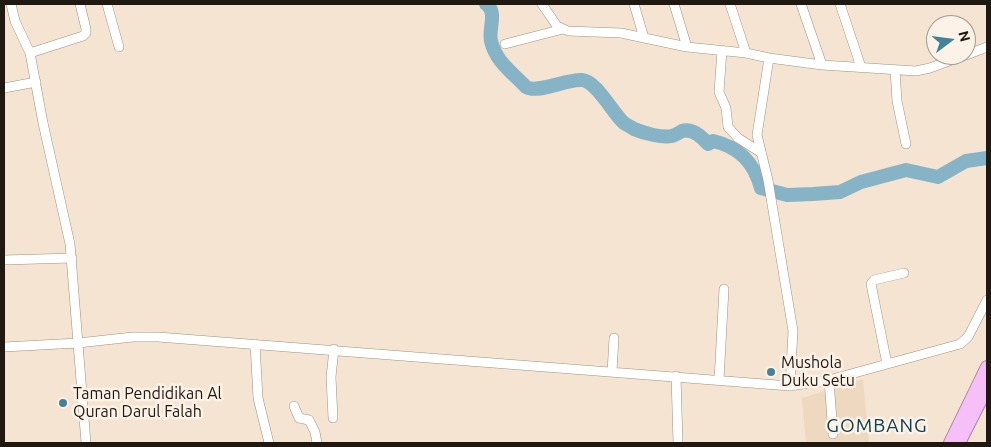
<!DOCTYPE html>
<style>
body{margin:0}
#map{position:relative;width:991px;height:447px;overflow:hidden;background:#f5e4d1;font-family:Ubuntu,sans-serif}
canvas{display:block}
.frame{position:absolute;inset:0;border:5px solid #1f1912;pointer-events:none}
.north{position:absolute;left:926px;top:15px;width:50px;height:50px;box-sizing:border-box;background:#fdf2e7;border:1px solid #a49b92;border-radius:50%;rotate:75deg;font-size:14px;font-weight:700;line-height:20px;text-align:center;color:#1f1912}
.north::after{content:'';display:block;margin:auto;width:18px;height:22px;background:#438297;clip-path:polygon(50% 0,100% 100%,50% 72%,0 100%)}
</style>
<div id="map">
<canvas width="991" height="447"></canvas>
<div class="frame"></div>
<div class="north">N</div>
</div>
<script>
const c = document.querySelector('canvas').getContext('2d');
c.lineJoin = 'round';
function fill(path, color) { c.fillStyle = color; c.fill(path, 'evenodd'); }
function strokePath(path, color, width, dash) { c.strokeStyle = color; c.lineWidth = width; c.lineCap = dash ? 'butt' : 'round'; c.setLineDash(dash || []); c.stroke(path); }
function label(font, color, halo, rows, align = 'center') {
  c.font = font + ' Ubuntu,sans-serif'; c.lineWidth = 5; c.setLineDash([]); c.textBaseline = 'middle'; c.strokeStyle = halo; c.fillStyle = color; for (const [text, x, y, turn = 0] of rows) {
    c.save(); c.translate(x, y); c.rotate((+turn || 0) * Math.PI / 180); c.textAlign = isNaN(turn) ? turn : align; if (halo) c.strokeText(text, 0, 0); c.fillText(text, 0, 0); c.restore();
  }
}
fill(new Path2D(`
 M863,379l6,64h-63l-4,-45z`), '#eed8bf');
strokePath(new Path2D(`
 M486,4c12,8 2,25 5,37 5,21 21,31 35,46 12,7 40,-8 56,-7 15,1 31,34 42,43 3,2 7,4 10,6 9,4 28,9 38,7 3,-1 7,-3 10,-5 10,-3 20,6 26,13l5,-3c27,6 41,22 48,47l26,7 26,-1 27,-2 21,-10 45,-12 32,7 28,-16 21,-3`), '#87b3c7', 14);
const minor = new Path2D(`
 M11,4l4,17 15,32 13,70 27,121 16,199
 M107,4l12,43
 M542,4l15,22 11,5 53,2 66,14 59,6 23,5 53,7 94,6 14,-3 35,-13
 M634,4l10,34
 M674,4l13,43
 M730,4l16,49
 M801,4l21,61
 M840,4l21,63
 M505,44l58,-15
 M722,50l-3,42 7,16 2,19 10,11 22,14
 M30,53l53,-17 3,-3v-4l-6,-25
 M966,55l21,-8
 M769,58l-12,77 11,45 25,151 -3,55
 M895,70l2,31 9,43
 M4,88l32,-6
 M4,260l68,-2
 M255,344l3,54 11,45
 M4,347l74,-4 55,-6h25l632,49 39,-6 131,-36 8,-7 19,-37
 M887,364l-16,-80 3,-4 30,-7
 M612,372l2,-34
 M676,376l2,67
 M719,380l5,-91
 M829,380l4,54
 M294,406l5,12 10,2 6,12 2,11
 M333,418l-2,-41 3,-28`);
const highway = new Path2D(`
 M950,443l37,-76
 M959,443l28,-55`);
strokePath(minor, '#a1917f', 10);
strokePath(highway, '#ab85a8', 14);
strokePath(minor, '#fff', 9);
strokePath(highway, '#f6bff8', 12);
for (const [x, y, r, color] of [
 [771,372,5,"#438297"],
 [63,403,5,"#438297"]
]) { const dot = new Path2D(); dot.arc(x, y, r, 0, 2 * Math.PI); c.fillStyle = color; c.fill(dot); strokePath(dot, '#fdf2e7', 2); }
label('16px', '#1f1912', '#fdf2e7', [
 ["Mushola",781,363],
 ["Duku Setu",781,381],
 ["Taman Pendidikan Al",73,394],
 ["Quran Darul Falah",73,412]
], 'left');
c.letterSpacing = '1px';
label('19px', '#0a4251', '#fdf2e7', [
 ["GOMBANG",877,426]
]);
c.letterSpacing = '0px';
</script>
